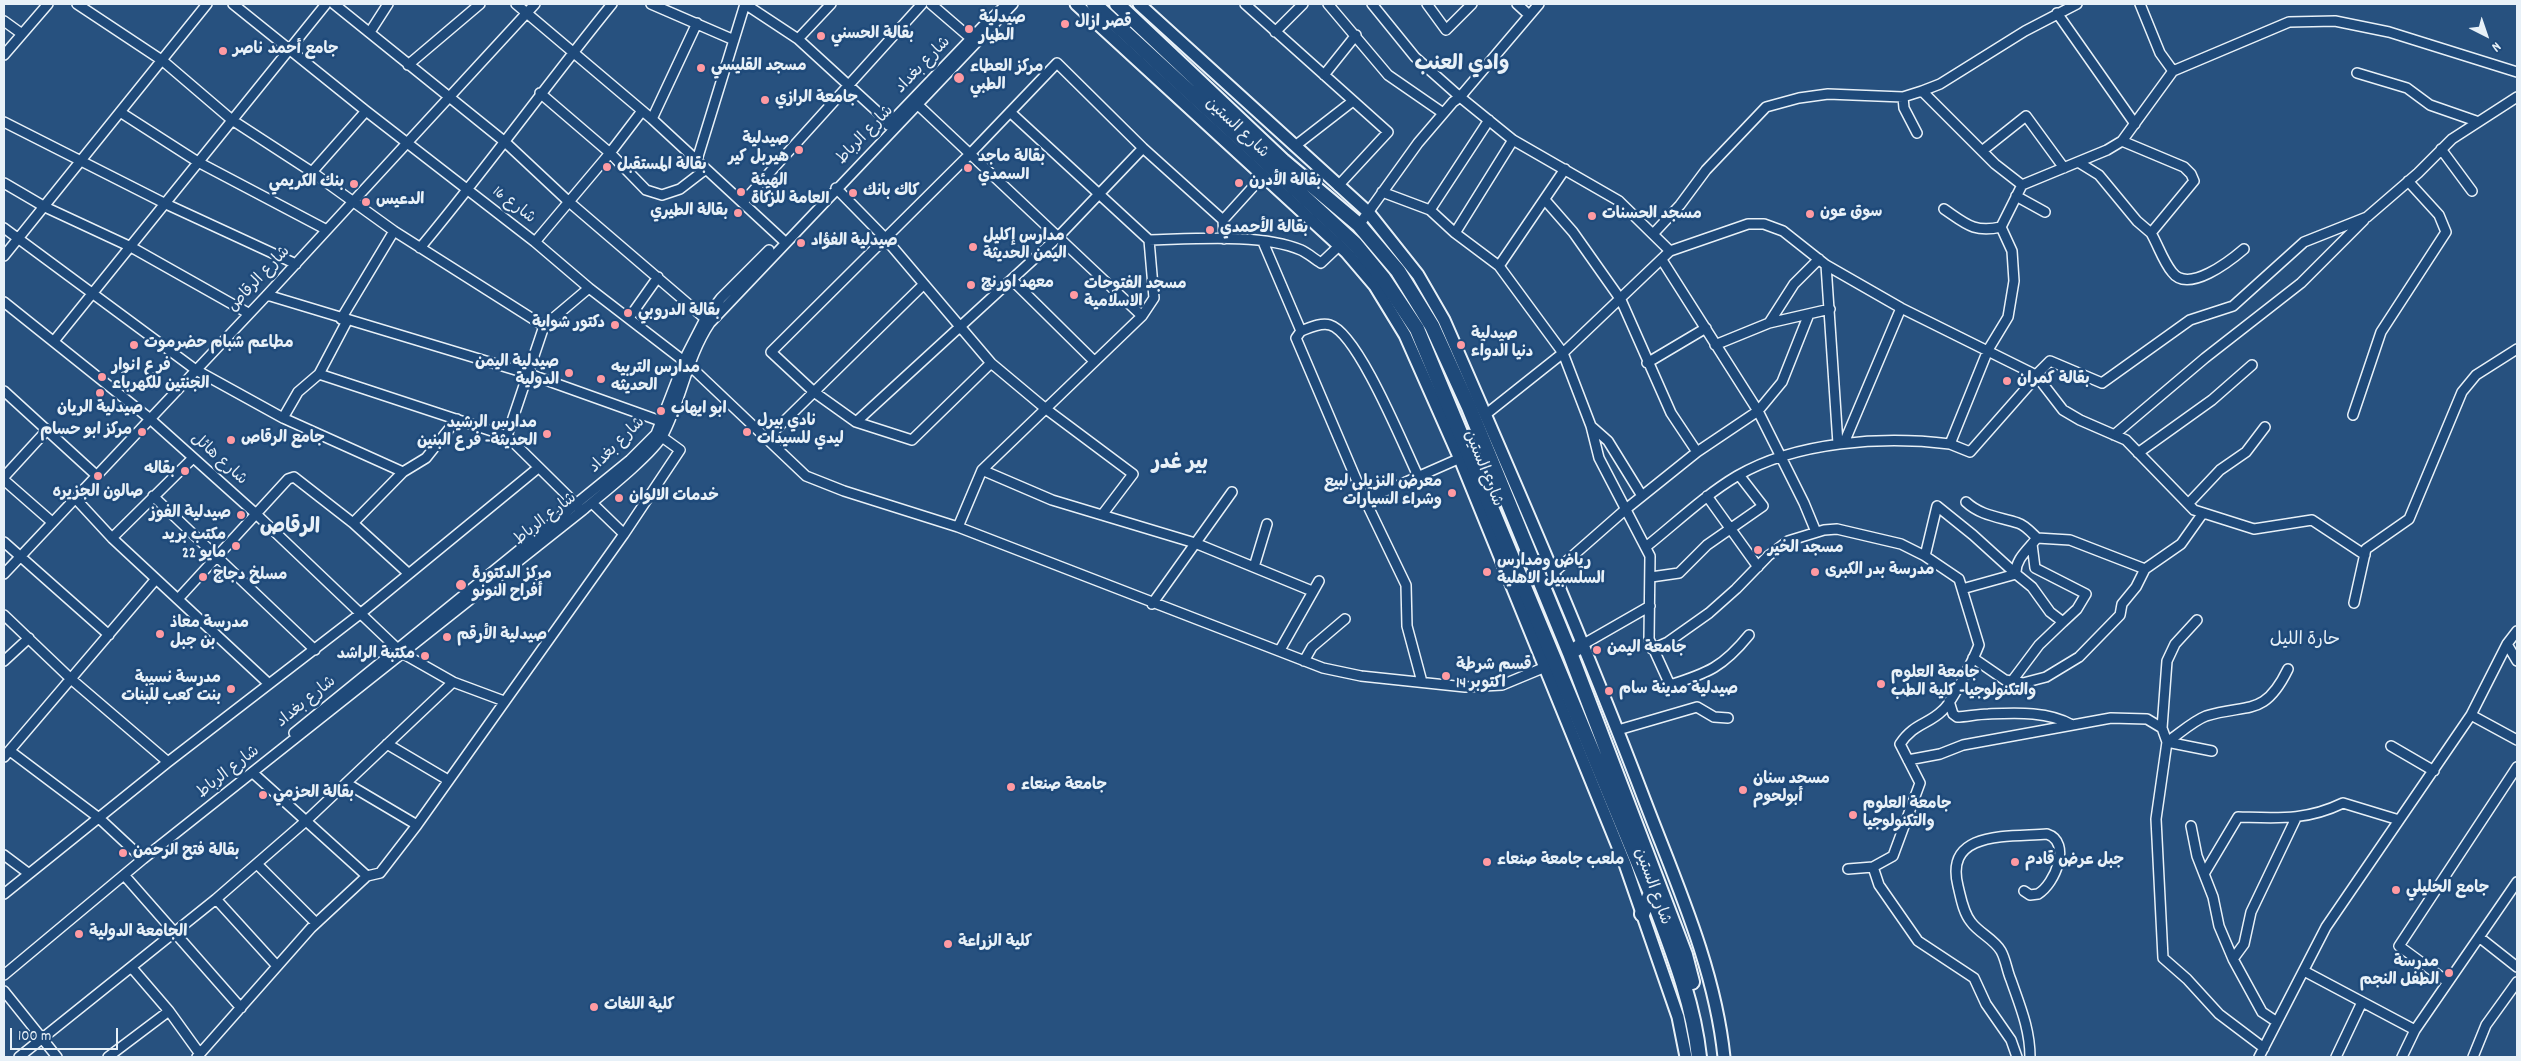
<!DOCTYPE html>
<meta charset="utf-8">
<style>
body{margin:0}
#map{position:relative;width:2521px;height:1061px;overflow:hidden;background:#27517f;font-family:Dekko,sans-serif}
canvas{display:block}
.frame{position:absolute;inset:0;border:5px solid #e8f1f8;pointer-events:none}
.north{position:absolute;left:2461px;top:10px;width:50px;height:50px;-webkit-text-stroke:4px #1f4a7a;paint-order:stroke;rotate:139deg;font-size:14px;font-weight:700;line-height:20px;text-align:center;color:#e8f1f8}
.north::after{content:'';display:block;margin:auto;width:18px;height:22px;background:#e8f1f8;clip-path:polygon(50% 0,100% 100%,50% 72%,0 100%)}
.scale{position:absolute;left:10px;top:1028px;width:108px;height:22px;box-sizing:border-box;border:2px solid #e8f1f8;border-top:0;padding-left:6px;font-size:15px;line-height:18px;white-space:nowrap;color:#e8f1f8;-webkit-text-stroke:4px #1f4a7a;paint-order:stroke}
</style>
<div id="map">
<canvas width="2521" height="1061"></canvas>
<div class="frame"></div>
<div class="north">N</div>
<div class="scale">100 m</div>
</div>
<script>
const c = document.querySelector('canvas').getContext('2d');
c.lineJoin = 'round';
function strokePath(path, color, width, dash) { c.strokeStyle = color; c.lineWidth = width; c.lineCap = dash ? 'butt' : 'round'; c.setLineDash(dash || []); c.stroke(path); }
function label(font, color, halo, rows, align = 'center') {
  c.font = font + ' Dekko,"Playpen Sans Arabic",sans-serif'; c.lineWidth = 5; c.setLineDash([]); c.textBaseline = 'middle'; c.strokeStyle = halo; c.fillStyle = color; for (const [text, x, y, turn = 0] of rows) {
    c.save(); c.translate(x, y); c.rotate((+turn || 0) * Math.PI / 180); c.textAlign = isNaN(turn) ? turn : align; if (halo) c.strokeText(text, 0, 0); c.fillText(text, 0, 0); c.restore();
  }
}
const minor = new Path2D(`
 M77,4l86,57 69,59 80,52 82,59 150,95
 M233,4l133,107 169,131 54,46 100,77 117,111 38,15 114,36 365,141 38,8 104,11 37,-2 41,-17
 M334,4l171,138 63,59 140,120
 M516,4l136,115 133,123
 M651,4l83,36
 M745,4l53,35 95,87
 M931,4l43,37
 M1245,4l143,128 -50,54
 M1328,4l60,71 55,38
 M1372,4l43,53 45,40 53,43 106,61 51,50
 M1427,4l19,26 26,-26
 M1517,4l12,11
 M2140,4l20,49 13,18
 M2057,13l78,111
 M4,21l18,13
 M370,32l18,-28
 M1275,32l28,-28
 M798,39l33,-35
 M4,55l44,-51
 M408,65l72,-61
 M2357,73l50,15 23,17 46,16
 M1324,75l32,-40
 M1922,91l73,73 27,21
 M540,93l70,60 36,37 16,5 18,-6 26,-20
 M1903,97l1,11 13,25
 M917,104l225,212
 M120,112l78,50 129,68
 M652,119l45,-96
 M4,122l162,82 130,60
 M888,125l96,-100 23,-21
 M1513,140l-58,93 44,33 64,87 28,73 8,32 51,98 -1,83 21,46c38,-12 53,-18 79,-50
 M2122,141l62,26 7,7 3,7 -43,52c7,12 12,28 21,39 16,22 58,-11 72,-23
 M1295,146l58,-45
 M2441,149l31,42
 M1982,151l44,-35 38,52
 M697,160l48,-156
 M2078,162l21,13 38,46 14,12
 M312,172l54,-61
 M4,183l41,24 86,40 117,66
 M836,188l48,49 107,126 55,46 87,65 -31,41
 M1382,192l48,18 25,23
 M2016,196l29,16
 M1545,200l28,32 48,68 50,113 26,39
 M743,202l179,-198
 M1944,209c22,15 30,24 57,18
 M1430,210l59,-90
 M1359,225l59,-82 35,-41 7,-5 79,-93
 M4,228l192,142 87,48 120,54
 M1654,233l26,-28 26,-35 60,-63 33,-9 29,-4 75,3 19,-6 18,-7 85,-53 52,-27
 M1224,239l-1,-19 39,-43
 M1149,240c43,-1 113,-7 152,10 7,3 13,9 20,13l18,-17
 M535,242l75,-89 32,-42
 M1263,242l38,89 -5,7 69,162 41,85 1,41 15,56
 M420,248c66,-79 127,-164 192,-244
 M4,256l203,-252
 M1662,260l96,151 46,92 12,29
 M1826,265l12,179
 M1499,266l66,-97
 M1012,280l82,81
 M267,295l262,79 137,49
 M4,302l145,116 106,95 147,140 51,29 51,19
 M629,318l29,-41
 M341,319l53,-88
 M1769,323l25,-39 25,-25
 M1301,331c8,-3 20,-9 29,-6 28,8 74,122 88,151
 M54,341l272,-337
 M1715,345l54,-22 61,-14
 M991,363l-79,77 -56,-18 -42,-30 -43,-40 198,-197 88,-92 86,85 80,72
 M1647,363l59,-35
 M319,374l188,62 74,73
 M2036,375l14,-14 52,22 88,-63 43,-14 71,-64 63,-25 51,-44 34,-34 65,-42
 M4,391l92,84
 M1485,415l78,-62 107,-102 78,-27h16l19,7 43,34 75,43 135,67 27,35 17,10 46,20 68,70 60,19 58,-9 53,35
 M2353,415l28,-83 65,-100 -7,-17 -31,-34
 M283,418l15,-26 21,-18 28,-53
 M856,422l203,-186 84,-88
 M1591,426l17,15 34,55
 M2114,435l91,-77 96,-75 63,-63
 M507,436l37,-110 45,-38
 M767,438l156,-153
 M1844,443l57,-135
 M1950,444l20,8 67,-76
 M2138,453l74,-53 40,-35
 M982,470l70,30 143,43 117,48
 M4,477l43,-47
 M4,480l48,42
 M153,496l162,154
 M1707,496l51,71
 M75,498l37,40 157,146
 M1365,500l100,-44
 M1966,502c15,14 34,15 52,21 7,2 14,10 19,15
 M592,503l32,31
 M2188,504l32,-34 26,-18 19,-25
 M353,523l50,-51 23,-14 31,-39
 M958,527l24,-57 160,-154 12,-18 -5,-58 -139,-128
 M112,538l81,-80
 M4,542l105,93
 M2032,544l5,-6 33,2 75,29
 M1647,546c30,-24 58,-51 90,-70 60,-35 146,-40 213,-32l38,-94 20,-33 6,-36 -2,-30 -11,-24 21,-42 85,-35 15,-9 51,-70 116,-49 46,-1 54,11 128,40
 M1925,556l12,-50 36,29 43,39
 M1254,567l13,-43
 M4,574l263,-279 268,-291
 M1552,574l74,-65 71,-57 61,-41 24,-29 27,-68
 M2016,574c-1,-12 8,-21 16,-30l3,24 51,26 -9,15 -14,13
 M1651,577l28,-4 28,-28 56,-39 -24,-31
 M1962,589l54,-15 16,13 18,25 13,10 -24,23 -27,36
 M178,599l110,-120 6,-2 59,46 56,51
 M2354,603l12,-54 43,-30 53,-127 14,-17 41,-26
 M1152,604l80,-112
 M4,615l67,64 97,83
 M2507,644l10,17
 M1582,645l68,-39
 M1652,649l16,-7 41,-29 27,-24 32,-33 20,-15 36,-11 13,-1 64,15 24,12 34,23 20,66c-5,13 -26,56 -36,65 -15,15 -29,13 -43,34l20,39 -27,73 -20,11 -25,2
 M1280,650l39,-69
 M1973,658l32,22 18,3 23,-6 33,-20 41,-42 2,-11 14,-17 9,-18 36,-25 22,-31
 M4,661l25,-23
 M1304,661l8,-14 33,-28
 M1949,701l4,13 4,3c10,0 20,-3 31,-3 27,-1 60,-3 84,11
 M2471,715l46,25
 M2162,728l5,-67 8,-17 22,-24
 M1618,730l79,-23 17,10 14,1
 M294,733l336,-273 26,-26 31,-80 18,-35 16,-21 48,-48
 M387,744l61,36
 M2391,746l43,25
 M10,751l89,67 44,41
 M2212,751l-45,-9c12,-8 26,-21 39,-26 42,-13 58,2 82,-47
 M4,757l152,-178
 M1908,760l32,-6 23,-9 148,-27 36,1 15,9 5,14 -11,77 7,139 24,21 32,35 45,34
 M253,773l114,103 13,-3 37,-48 207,-291 56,-84 -18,-13
 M346,783l71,42
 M2191,826l6,30 16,41 6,29 14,33 29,53 15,10
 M4,855l24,18
 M257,864l59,59
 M1873,867l6,18 39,56 56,37 12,26 25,36 6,17
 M2204,874l34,-57c39,1 68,4 105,-14l56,17
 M124,875l117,133
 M2024,891l6,4 8,-1c17,-10 34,-52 9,-60 -38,3 -103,-4 -89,52 3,12 5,26 13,36 8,11 23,17 30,29 5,9 6,20 10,29 9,26 19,49 19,77
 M4,894l164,-132 192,-148 178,-146
 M216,899l61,67
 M2479,937l38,30
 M2233,959l11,-15 7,-32 45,-94
 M132,968l37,43 31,43
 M2304,971l111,59
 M4,975l139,-116 440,-349c18,-15 70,-56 80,-75 19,-36 24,-78 47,-112l303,-319
 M2448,982l-49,-36 118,-179
 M4,991l53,66
 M19,1057l197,-158 91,-79 146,-138
 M108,1057l61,-46
 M197,1057l114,-129 56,-52
 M2259,1057l67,-130 145,-212 36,-71 10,-13
 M2336,1057l26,-55
 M2402,1057l13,-27 102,-148
 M2473,1057l13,-32 31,-43`);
const major = new Path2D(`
 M1076,4l270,248 29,34 30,49 55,124 165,405 53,153 8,40
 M1139,4l229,208 50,63 26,45c70,160 140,321 202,484 31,81 69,165 78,253`);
const highway = new Path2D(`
 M1094,4l261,240 28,34 34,51 234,564c20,54 42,107 48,164
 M1117,4l166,157 76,64 39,46 34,55 37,81 101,246 115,302 7,27
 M1570,653l12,-8
 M1642,914l9,-21`);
strokePath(minor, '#e8f1f8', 12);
strokePath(major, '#e8f1f8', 15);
strokePath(highway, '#e8f1f8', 18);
strokePath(minor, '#1f4a7a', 9);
strokePath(major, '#1f4a7a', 11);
strokePath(highway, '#1f4a7a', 14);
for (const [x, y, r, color] of [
 [1065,24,5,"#ff9aa2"],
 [969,29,5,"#ff9aa2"],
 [821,36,5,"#ff9aa2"],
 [223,51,5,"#ff9aa2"],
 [701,68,5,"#ff9aa2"],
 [959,78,6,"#ff9aa2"],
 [765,100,5,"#ff9aa2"],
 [799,150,5,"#ff9aa2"],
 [607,167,5,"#ff9aa2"],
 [968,168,5,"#ff9aa2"],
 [1239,183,5,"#ff9aa2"],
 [354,184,5,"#ff9aa2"],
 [741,192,5,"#ff9aa2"],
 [853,193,5,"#ff9aa2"],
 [366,202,5,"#ff9aa2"],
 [738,213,5,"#ff9aa2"],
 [1810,214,5,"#ff9aa2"],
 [1592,216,5,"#ff9aa2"],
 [1210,230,5,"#ff9aa2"],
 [801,243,5,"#ff9aa2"],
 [973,247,5,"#ff9aa2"],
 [971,285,5,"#ff9aa2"],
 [1074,295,5,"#ff9aa2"],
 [628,313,5,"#ff9aa2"],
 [615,325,5,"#ff9aa2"],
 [134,345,5,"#ff9aa2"],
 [1461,345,5,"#ff9aa2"],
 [569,373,5,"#ff9aa2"],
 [102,377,5,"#ff9aa2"],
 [601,379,5,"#ff9aa2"],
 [2007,381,5,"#ff9aa2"],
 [100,393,5,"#ff9aa2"],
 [661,411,5,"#ff9aa2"],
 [142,432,5,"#ff9aa2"],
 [747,432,5,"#ff9aa2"],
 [547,434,5,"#ff9aa2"],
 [231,440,5,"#ff9aa2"],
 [185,471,5,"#ff9aa2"],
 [98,476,5,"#ff9aa2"],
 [1452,493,5,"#ff9aa2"],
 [619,498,5,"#ff9aa2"],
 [241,515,5,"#ff9aa2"],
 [236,546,5,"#ff9aa2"],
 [1758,550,5,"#ff9aa2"],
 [1487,572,5,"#ff9aa2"],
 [1815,572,5,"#ff9aa2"],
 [203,577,5,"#ff9aa2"],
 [461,585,6,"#ff9aa2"],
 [160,634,5,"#ff9aa2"],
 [447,637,5,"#ff9aa2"],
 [1597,650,5,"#ff9aa2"],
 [425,656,5,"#ff9aa2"],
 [1446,676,5,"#ff9aa2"],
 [1881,684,5,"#ff9aa2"],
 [231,689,5,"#ff9aa2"],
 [1609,691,5,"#ff9aa2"],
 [1011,787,5,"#ff9aa2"],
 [1743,790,5,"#ff9aa2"],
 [263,795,5,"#ff9aa2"],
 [1853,815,5,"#ff9aa2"],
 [123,853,5,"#ff9aa2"],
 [1487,862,5,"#ff9aa2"],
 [2015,862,5,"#ff9aa2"],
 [2396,890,5,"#ff9aa2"],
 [79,934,5,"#ff9aa2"],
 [948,944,5,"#ff9aa2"],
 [2449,973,5,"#ff9aa2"],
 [594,1007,5,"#ff9aa2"]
]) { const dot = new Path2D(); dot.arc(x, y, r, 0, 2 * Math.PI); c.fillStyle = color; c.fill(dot); strokePath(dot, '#1f4a7a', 2); }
label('bold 16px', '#e8f1f8', '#1f4a7a', [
 ["صيدلية",979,20],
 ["الطيار",979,38],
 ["قصر ازال",1075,24],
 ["بقالة الحسني",831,36],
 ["جامع أحمد ناصر",233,51],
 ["مسجد القليسي",711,68],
 ["مركز العطاء",970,69],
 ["الطبي",970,87],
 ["جامعة الرازي",775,100],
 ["صيدلية",789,141,"right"],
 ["هيربل كير",789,159,"right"],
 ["بقالة ماجد",978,159],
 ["السمدي",978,177],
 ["بقالة المستقبل",617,167],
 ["الهيئة",751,183],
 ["العامة للزكاة",751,201],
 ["بقالة الأدرن",1249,183],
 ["بنك الكريمي",344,184,"right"],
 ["كاك بانك",863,193],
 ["الدعيس",376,202],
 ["بقالة الطيري",728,213,"right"],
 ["سوق عون",1820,214],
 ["مسجد الحسنات",1602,216],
 ["بقالة الأحمدي",1220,230],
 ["مدارس إكليل",983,238],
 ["اليمن الحديثة",983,256],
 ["صيدلية الفؤاد",811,243],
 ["معهد اورنج",981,285],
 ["مسجد الفتوحات",1084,286],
 ["الاسلامية",1084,304],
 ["بقالة الدروبي",638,313],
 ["دكتور شواية",605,325,"right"],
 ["صيدلية",1471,336],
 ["دنيا الدواء",1471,354],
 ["مطاعم شبام حضرموت",144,345],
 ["صيدلية اليمن",559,364,"right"],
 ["الدولية",559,382,"right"],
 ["فرع انوار",112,368],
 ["الجنتين للكهرباء",112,386],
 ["مدارس التربيه",611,370],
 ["الحديثه",611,388],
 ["بقالة كمران",2017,381],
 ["صيدلية الريان",100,410,"center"],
 ["ابو ايهاب",671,411],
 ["نادي بيرل",757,423],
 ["ليدي للسيدات",757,441],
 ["مدارس الرشيد",537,425,"right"],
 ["الحديثة- فرع البنين",537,443,"right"],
 ["مركز ابو حسام",132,432,"right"],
 ["جامع الرقاص",241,440],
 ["بقاله",175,471,"right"],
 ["معرض النزيلي لبيع",1442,484,"right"],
 ["وشراء السيارات",1442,502,"right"],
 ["صالون الجزيره",98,494,"center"],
 ["خدمات الالوان",629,498],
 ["صيدلية الفوز",231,515,"right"],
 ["مكتب بريد",226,537,"right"],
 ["22 مايو",226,555,"right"],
 ["مسجد الخير",1768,550],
 ["رياض ومدارس",1497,563],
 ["السلسبيل الاهلية",1497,581],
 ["مدرسة بدر الكبرى",1825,572],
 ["مركز الدكتورة",472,576],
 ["أفراح النونو",472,594],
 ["مسلخ دجاج",213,577],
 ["مدرسة معاذ",170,625],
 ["بن جبل",170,643],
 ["صيدلية الأرقم",457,637],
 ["جامعة اليمن",1607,650],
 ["مكتبة الراشد",415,656,"right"],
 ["قسم شرطة",1456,667],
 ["14 اكتوبر",1456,685],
 ["جامعة العلوم",1891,675],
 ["والتكنولوجيا- كلية الطب",1891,693],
 ["مدرسة نسيبة",221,680,"right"],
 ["بنت كعب للبنات",221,698,"right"],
 ["صيدلية مدينة سام",1619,691],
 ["مسجد سنان",1753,781],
 ["أبولحوم",1753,799],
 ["جامعة صنعاء",1021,787],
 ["بقالة الحزمي",273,795],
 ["جامعة العلوم",1863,806],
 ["والتكنولوجيا",1863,824],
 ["بقالة فتح الرحمن",133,853],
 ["ملعب جامعة صنعاء",1497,862],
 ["جبل عرض قادم",2025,862],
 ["جامع الحليلي",2406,890],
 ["الجامعة الدولية",89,934],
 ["كلية الزراعة",958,944],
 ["مدرسة",2439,964,"right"],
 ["الطفل النجم",2439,982,"right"],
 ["كلية اللغات",604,1007]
], 'left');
label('16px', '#e8f1f8', '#1f4a7a', [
 ["شارع بغداد",924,66,-46],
 ["شارع الستين",1236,129,43],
 ["شارع الرباط",866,136,-46],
 ["شارع 16",513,206,38],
 ["شارع الرقاص",260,280,-47],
 ["شارع بغداد",618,446,-45],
 ["شارع هائل",218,460,42],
 ["شارع الستين",1482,469,68],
 ["شارع الرباط",546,520,-38],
 ["شارع بغداد",307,703,-39],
 ["شارع الرباط",229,773,-38],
 ["شارع الستين",1651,887,70]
]);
label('18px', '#e8f1f8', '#1f4a7a', [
 ["حارة الليل",2305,642]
]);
label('bold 21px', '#e8f1f8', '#1f4a7a', [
 ["وادي العنب",1462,66],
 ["بير غدر",1180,465],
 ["الرقاص",290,529]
]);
</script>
